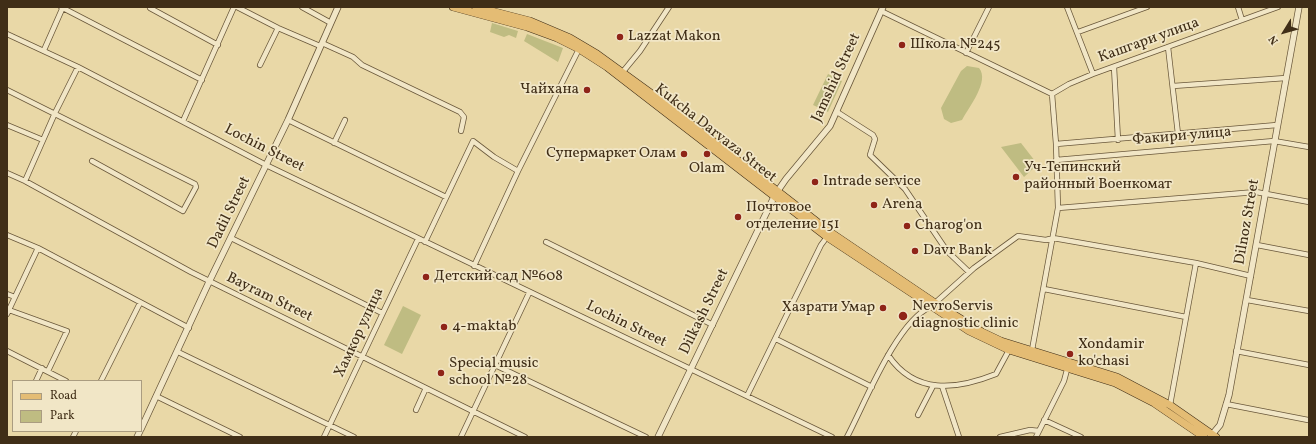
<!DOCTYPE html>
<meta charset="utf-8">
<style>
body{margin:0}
#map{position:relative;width:1316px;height:444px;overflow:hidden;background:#e9d8a7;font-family:Vollkorn,serif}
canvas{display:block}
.frame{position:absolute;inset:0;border:8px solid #402e17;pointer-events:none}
.legend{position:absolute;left:12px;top:380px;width:130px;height:52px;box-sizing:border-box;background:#f1e6c6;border:1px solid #aa9c80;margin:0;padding:5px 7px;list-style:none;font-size:12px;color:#402e17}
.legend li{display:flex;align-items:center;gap:8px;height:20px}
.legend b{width:20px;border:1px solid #aa9c80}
.north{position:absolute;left:1264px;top:12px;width:40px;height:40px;-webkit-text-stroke:3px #f1e6c6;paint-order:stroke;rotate:233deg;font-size:11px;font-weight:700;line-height:16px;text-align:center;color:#402e17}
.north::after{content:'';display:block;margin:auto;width:14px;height:18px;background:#402e17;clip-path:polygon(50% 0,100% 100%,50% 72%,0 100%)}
</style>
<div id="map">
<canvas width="1316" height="444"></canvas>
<div class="frame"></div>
<ul class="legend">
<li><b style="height:5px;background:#e4bc74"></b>Road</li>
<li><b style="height:11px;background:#bfbc82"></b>Park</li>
</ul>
<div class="north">N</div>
</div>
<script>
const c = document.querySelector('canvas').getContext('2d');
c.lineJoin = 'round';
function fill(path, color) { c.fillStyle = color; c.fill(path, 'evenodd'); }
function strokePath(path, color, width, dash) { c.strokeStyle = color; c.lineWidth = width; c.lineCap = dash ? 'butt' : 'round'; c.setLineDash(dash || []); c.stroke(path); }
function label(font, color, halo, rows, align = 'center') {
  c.font = font + ' Vollkorn,serif'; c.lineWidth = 3.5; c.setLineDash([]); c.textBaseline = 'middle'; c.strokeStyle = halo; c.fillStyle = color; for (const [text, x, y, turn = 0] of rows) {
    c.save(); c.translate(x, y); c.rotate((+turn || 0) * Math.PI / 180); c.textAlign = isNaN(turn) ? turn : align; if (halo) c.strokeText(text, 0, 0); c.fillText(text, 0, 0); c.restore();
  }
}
fill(new Path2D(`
 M492,23l26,8 -2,7 -7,-3 -5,2 -14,-5z
 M527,34l36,14 -5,14 -34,-21z
 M967,66l12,2c11,13 -10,39 -17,52l-11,3 -7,-4 -3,-11 20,-37z
 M828,74l14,7 -14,31 -15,-7z
 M1021,143l14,18v6l-11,10 -23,-30z
 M403,306l18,9 -19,39 -18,-9z`), '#bfbc82');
const minor = new Path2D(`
 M61,7l141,73
 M237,7l41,21 42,18
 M302,7l29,16
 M1067,7l26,67
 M1238,7l4,13
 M150,8l68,37
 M881,11l171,83
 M1078,32l69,-25
 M7,34l71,33 190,99 564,271
 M322,43l31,14 9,8 98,47 4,5 -3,14
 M1168,47l10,87
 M44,50l19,-43
 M966,53l23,-46
 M260,65l18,-37
 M1114,67l4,73
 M621,74l19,-23 29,-44
 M1173,86l113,-8
 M7,90l188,94 1,3 -13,24 -91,-50
 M1052,94l17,-10 24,-10 185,-67
 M837,112l36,23 2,4 -5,16 35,34 42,62 22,21
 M288,120l158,77
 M183,121l51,-114
 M7,125l36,15
 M334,143l11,-23
 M1056,144l221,-19
 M1056,160l218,-19 35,6
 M7,173l18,8 166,91 334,165
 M25,181l30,-68 23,-46
 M1058,208l198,-16 53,10
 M7,235l31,13 151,80
 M231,238l151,75
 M425,242l48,-101 21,16 24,14
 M546,242l167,83
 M1257,245l52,10
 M474,266l44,-95 61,-122
 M1044,289l142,28
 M7,294l8,3
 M1247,300l62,11
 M935,303l39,-35 44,-32 28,4 7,-2 143,25 55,13
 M9,310l58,21 -19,40
 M7,314l31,-66
 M776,339l96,48
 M1032,350l26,-142 -2,-64 -4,-50
 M7,351l59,30
 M1236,351l73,14
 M178,352l176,85
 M888,355c27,40 68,35 108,19l13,-24
 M495,365l151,72
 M36,381l6,-13
 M101,381l39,-78
 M942,386l17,51
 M156,396l84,41
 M747,396l74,-151 6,-8
 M1226,404l82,16
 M1170,405l26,-142
 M416,410l10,-22
 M918,415l15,-29
 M1044,420l37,17
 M73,437l3,-6
 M324,437l94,-198
 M461,437l68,-144
 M847,437c18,-34 49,-114 83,-130
 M1000,437l30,-7 9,1
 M1036,437l28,-56 4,-15`);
const tertiary = new Path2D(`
 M777,192l9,-13 44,-53 53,-119
 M141,429l68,-147 79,-162 50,-113
 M137,437l3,-6
 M658,437l116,-240
 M1210,437l10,-12 9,-30 70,-388`);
const primary = new Path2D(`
 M453,7l74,20 30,11 22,11 28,18 220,170 142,94 40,19 106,33 39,20 50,34
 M476,7l54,14 40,17 27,16 62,45 171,133 105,71 47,29 19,9 116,36 53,28 46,32`);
strokePath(minor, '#6a583b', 6);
strokePath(tertiary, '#6a583b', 7);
strokePath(primary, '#402e17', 8);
strokePath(minor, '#f1e6c6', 4.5);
strokePath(tertiary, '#f1e6c6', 5.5);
strokePath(primary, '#e4bc74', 7);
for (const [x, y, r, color] of [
 [620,37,4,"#8f2418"],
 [902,45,4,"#8f2418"],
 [587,90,4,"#8f2418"],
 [684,154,4,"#8f2418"],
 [707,154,4,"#8f2418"],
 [1016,177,4,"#8f2418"],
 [815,182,4,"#8f2418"],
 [874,205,4,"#8f2418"],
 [738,217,4,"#8f2418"],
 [907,226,4,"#8f2418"],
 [915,251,4,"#8f2418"],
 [426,277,4,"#8f2418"],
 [883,308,4,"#8f2418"],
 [903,316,5,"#8f2418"],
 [444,327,4,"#8f2418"],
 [1070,354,4,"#8f2418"],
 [441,373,4,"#8f2418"]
]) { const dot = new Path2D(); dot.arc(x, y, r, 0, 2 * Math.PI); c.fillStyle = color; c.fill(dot); strokePath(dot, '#f1e6c6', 1.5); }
label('15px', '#402e17', '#f1e6c6', [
 ["Lazzat Makon",628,37],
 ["Школа №245",910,45],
 ["Чайхана",579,90,"right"],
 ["Супермаркет Олам",676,154,"right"],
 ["Уч-Тепинский",1024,168],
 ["районный Военкомат",1024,185],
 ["Olam",707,169,"center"],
 ["Intrade service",823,182],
 ["Arena",882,205],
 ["Почтовое",746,208],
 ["отделение 151",746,225],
 ["Charog'on",915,226],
 ["Davr Bank",923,251],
 ["Детский сад №608",434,277],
 ["NevroServis",912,307],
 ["diagnostic clinic",912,324],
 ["Хазрати Умар",875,308,"right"],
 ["4-maktab",452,327],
 ["Xondamir",1078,345],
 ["ko'chasi",1078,362],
 ["Special music",449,364],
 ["school №28",449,381]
], 'left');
label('15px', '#402e17', '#f1e6c6', [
 ["Кашгари улица",1149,41,-20],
 ["Jamshid Street",837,78,-65],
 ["Kukcha Darvaza Street",715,134,38],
 ["Факири улица",1182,137,-5],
 ["Lochin Street",264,149,27],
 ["Dadil Street",230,213,-64],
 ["Dilnoz Street",1248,222,-80],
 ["Bayram Street",269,298,26],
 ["Dilkash Street",705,312,-64],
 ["Lochin Street",626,325,26],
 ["Хамкор улица",360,333,-65]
]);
</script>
